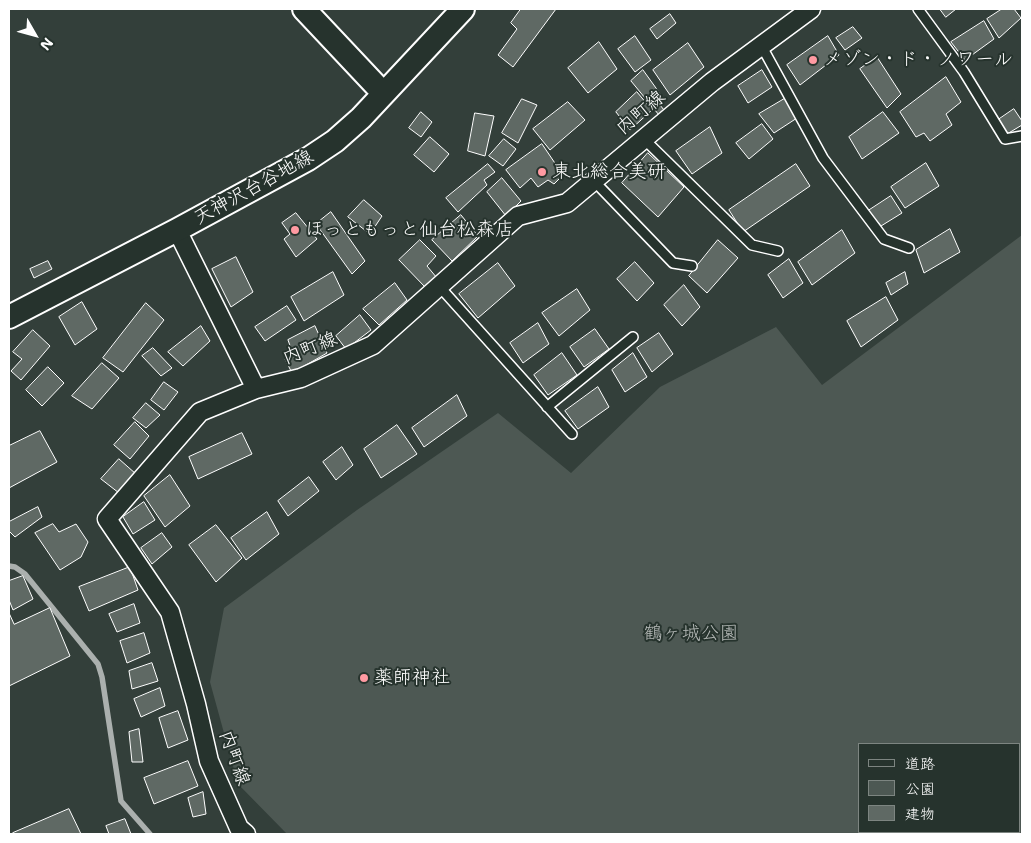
<!DOCTYPE html>
<meta charset="utf-8">
<style>
body{margin:0}
#map{position:relative;width:1031px;height:843px;overflow:hidden;background:#333f3a;font-family:"Shantell Sans","Klee One",sans-serif}
canvas{display:block}
.frame{position:absolute;inset:0;border:10px solid #fff;pointer-events:none}
.legend{position:absolute;left:858px;top:743px;width:162px;height:90px;box-sizing:border-box;background:#26332d;border:1px solid #7d8581;margin:0;padding:6px 9px;list-style:none;font-size:15px;color:#fff}
.legend li{display:flex;align-items:center;gap:10px;height:25px}
.legend b{width:25px;border:1px solid #7d8581}
.north{position:absolute;left:10px;top:10px;width:50px;height:50px;-webkit-text-stroke:4px #26332d;paint-order:stroke;rotate:128deg;font-size:14px;font-weight:700;line-height:20px;text-align:center;color:#fff}
.north::after{content:'';display:block;margin:auto;width:18px;height:22px;background:#fff;clip-path:polygon(50% 0,100% 100%,50% 72%,0 100%)}
</style>
<div id="map">
<canvas width="1031" height="843"></canvas>
<div class="frame"></div>
<ul class="legend">
<li><b style="height:6px;background:#26332d"></b>道路</li>
<li><b style="height:14px;background:#4d5853"></b>公園</li>
<li><b style="height:14px;background:#5f6964"></b>建物</li>
</ul>
<div class="north">N</div>
</div>
<script>
const c = document.querySelector('canvas').getContext('2d');
c.lineJoin = 'round';
function fill(path, color) { c.fillStyle = color; c.fill(path, 'evenodd'); }
function strokePath(path, color, width, dash) { c.strokeStyle = color; c.lineWidth = width; c.lineCap = dash ? 'butt' : 'round'; c.setLineDash(dash || []); c.stroke(path); }
function label(font, color, halo, rows, align = 'center') {
  c.font = font + ' "Shantell Sans","Klee One",sans-serif'; c.lineWidth = 4; c.setLineDash([]); c.textBaseline = 'middle'; c.strokeStyle = halo; c.fillStyle = color; for (const [text, x, y, turn = 0] of rows) {
    c.save(); c.translate(x, y); c.rotate((+turn || 0) * Math.PI / 180); c.textAlign = isNaN(turn) ? turn : align; if (halo) c.strokeText(text, 0, 0); c.fillText(text, 0, 0); c.restore();
  }
}
fill(new Path2D(`
 M1022,235v599h-735l-49,-50 -28,-102 14,-74 133,-98 141,-97 73,60 89,-86 116,-60 46,58zM860,744h160v88h-160z`), '#4d5853');
strokePath(new Path2D(`
 M9,566l6,1 10,7 73,90 4,13 19,124 29,33`), '#abb0ae', 5.5);
const building = new Path2D(`
 M521,9h35l-43,58 -15,-12 19,-26 -6,-6z
 M940,9h16l-10,8z
 M1002,9h12l7,9 -22,20 -12,-19z
 M670,14l6,9 -19,16 -7,-10z
 M984,21l10,18 -29,21 -14,-18z
 M853,27l9,11 -17,12 -9,-12z
 M635,36l16,24 -16,12 -17,-23z
 M828,36l11,19 -39,30 -13,-20z
 M599,42l18,27 -29,24 -20,-25z
 M688,43l16,24 -34,28 -17,-25z
 M877,57l24,37 -14,14 -27,-39z
 M643,70l18,25 -5,5 8,10 -5,5 -28,-34z
 M762,70l10,17 -24,16 -10,-17z
 M946,77l15,25 -15,12 6,11 -22,16 -6,-8 -8,4 -16,-25z
 M637,92l15,18 -22,20 -14,-18z
 M786,98l11,20 -23,15 -15,-19z
 M522,99l15,6 -19,38 -16,-10z
 M568,102l17,18 -35,30 -17,-21z
 M1014,109l8,12v4l-15,9 -9,-14z
 M421,112l11,10 -11,15 -12,-9z
 M883,112l16,21 -37,26 -13,-22z
 M475,113l19,3 -9,40 -17,-5z
 M762,124l11,15 -24,20 -13,-16z
 M710,127l12,26 -30,21 -16,-23z
 M430,137l19,17 -15,18 -20,-17z
 M504,139l12,10 -13,17 -14,-10z
 M542,144l21,31 -9,9 -6,-4 -10,7 -7,-9 -11,10 -14,-18z
 M648,153l36,34 -26,30 -36,-34z
 M926,163l13,23 -34,22 -14,-21z
 M488,164l7,8 -11,8 3,5 -29,27 -12,-14z
 M796,164l14,22 -67,46 -14,-22z
 M502,178l19,23 -15,15 -19,-24z
 M891,196l11,17 -21,13 -13,-15z
 M364,200l18,16 -12,18 -22,-17z
 M331,212l34,49 -13,13 -36,-50z
 M296,213l21,26 -21,18 -12,-18 6,-5 -8,-11z
 M461,215l17,21 -26,25 -20,-21z
 M950,229l10,23 -36,21 -8,-23z
 M842,230l13,23 -43,32 -14,-23z
 M420,240l16,16 -9,10 10,12 -12,9 -26,-27z
 M718,240l20,18 -31,35 -18,-17z
 M236,257l17,35 -22,15 -19,-38z
 M789,259l14,24 -20,15 -15,-23z
 M48,261l4,8 -18,9 -4,-9z
 M635,262l19,21 -17,18 -20,-22z
 M498,263l17,23 -37,32 -19,-24z
 M333,272l11,23 -40,26 -13,-24z
 M905,272l3,12 -17,11 -5,-12z
 M395,283l12,17 -28,25 -16,-16z
 M684,285l16,22 -18,19 -18,-21z
 M577,289l13,21 -31,26 -17,-23z
 M886,297l12,23 -37,27 -14,-26z
 M82,302l15,27 -22,16 -16,-28z
 M146,303l18,17 -41,52 -20,-14z
 M287,306l9,14 -31,21 -10,-14z
 M360,315l11,15 -25,19 -10,-13z
 M538,323l11,21 -26,19 -13,-20z
 M201,326l9,15 -27,25 -15,-14z
 M315,326l12,27 -35,20 -7,-14 8,-5 -5,-14z
 M595,329l14,20 -25,18 -14,-20z
 M33,330l17,16 -29,34 -10,-9 11,-12 -9,-7z
 M659,333l14,21 -21,18 -15,-24z
 M153,348l19,20 -11,8 -19,-20z
 M562,353l15,22 -29,20 -14,-20z
 M633,353l14,24 -22,15 -13,-22z
 M102,363l17,15 -27,31 -20,-13z
 M48,367l16,16 -22,23 -16,-16z
 M164,382l14,10 -14,18 -13,-10z
 M598,387l11,20 -31,22 -13,-18z
 M457,395l10,21 -43,31 -12,-19z
 M146,403l14,12 -14,13 -13,-10z
 M135,422l14,14 -19,23 -16,-14z
 M397,425l20,29 -36,24 -17,-29z
 M40,431l17,31 -48,26v-42z
 M242,433l10,21 -54,25 -9,-22z
 M342,447l11,18 -17,15 -13,-18z
 M119,459l17,15 -17,19 -18,-14z
 M170,475l20,31 -25,21 -21,-31z
 M309,477l10,14 -31,25 -10,-15z
 M144,502l11,18 -22,14 -10,-17z
 M38,507l4,10 -27,20 -6,-6v-9z
 M267,512l12,22 -33,26 -15,-22z
 M53,524l6,8 17,-8 12,18 -7,15 -21,13 -25,-37z
 M216,525l26,33 -26,24 -27,-37z
 M162,533l10,14 -20,17 -11,-16z
 M130,567l8,23 -49,21 -10,-24z
 M23,576l10,23 -20,11 -4,-10v-19z
 M134,604l6,19 -23,9 -8,-18z
 M50,608l20,48 -61,30v-73l5,11z
 M144,633l6,20 -23,10 -7,-22z
 M152,663l6,18 -26,8 -3,-18z
 M160,688l5,18 -24,11 -7,-18z
 M178,711l10,29 -20,8 -9,-30z
 M139,729l4,33h-11l-3,-30z
 M188,761l10,25 -44,18 -10,-26z
 M203,792l3,22 -13,3 -5,-19z
 M69,809l12,25h-67l-1,-1z
 M125,819l6,15h-22l-3,-8z`);
fill(building, '#5f6964');
strokePath(building, '#fff', 1);
const service = new Path2D(`
 M918,9l46,63 41,67 17,-3
 M761,45l62,113 61,81 25,9
 M644,139l108,106 26,6
 M594,181l79,82 19,3
 M439,286l133,148
 M547,407l86,-70`);
const minor = new Path2D(`
 M177,230l79,159
 M246,834l-7,-6 -30,-67 -13,-57 -26,-92 -63,-93 93,-107 56,-23 45,-11 72,-33 145,-129 49,-13 145,-121 99,-73`);
const tertiary = new Path2D(`
 M304,9l79,84
 M9,317l168,-87 131,-71 27,-18 26,-23 102,-109`);
strokePath(service, '#fff', 12);
strokePath(minor, '#fff', 21);
strokePath(tertiary, '#fff', 26);
strokePath(service, '#26332d', 9);
strokePath(minor, '#26332d', 18);
strokePath(tertiary, '#26332d', 22);
for (const [x, y, r, color] of [
 [813,60,5,"#ff9aa2"],
 [542,172,5,"#ff9aa2"],
 [295,230,5,"#ff9aa2"],
 [364,678,5,"#ff9aa2"]
]) { const dot = new Path2D(); dot.arc(x, y, r, 0, 2 * Math.PI); c.fillStyle = color; c.fill(dot); strokePath(dot, '#26332d', 2); }
label('19px', '#fff', '#26332d', [
 ["メゾン・ド・ノワール",823,60],
 ["東北総合美研",552,172],
 ["ほっともっと仙台松森店",305,230],
 ["薬師神社",374,678]
], 'left');
label('19px', '#fff', '#26332d', [
 ["内町線",641,113,-40],
 ["天神沢台谷地線",254,188,-29],
 ["内町線",310,349,-22],
 ["内町線",234,758,70]
]);
label('19px', '#b8bcba', '#26332d', [
 ["鶴ヶ城公園",691,634]
]);
</script>
